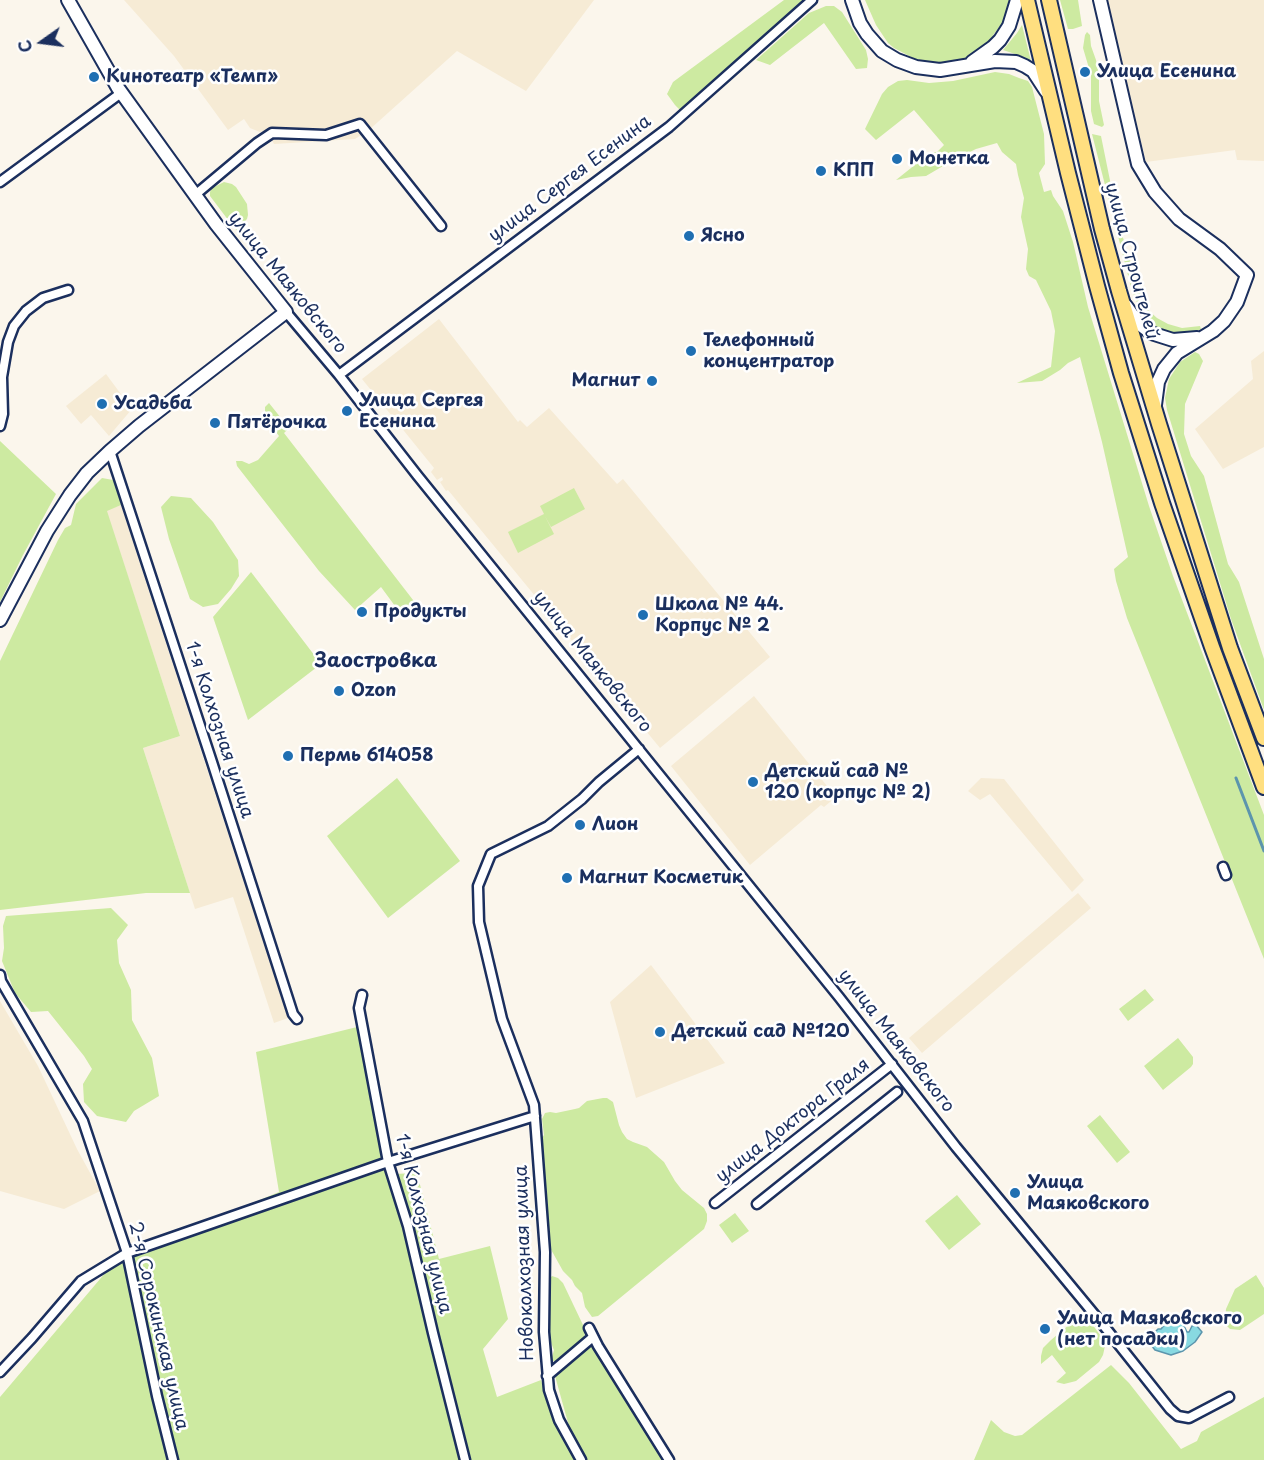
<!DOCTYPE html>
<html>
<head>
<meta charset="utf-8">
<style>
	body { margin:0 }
	#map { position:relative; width:1264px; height:1460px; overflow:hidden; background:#fbf6ec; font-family:"Playpen Sans",sans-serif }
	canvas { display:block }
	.north { position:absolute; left:12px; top:12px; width:60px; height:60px; -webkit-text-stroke:4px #fff; paint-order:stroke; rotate:256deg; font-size:16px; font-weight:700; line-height:24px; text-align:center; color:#1b2f5e }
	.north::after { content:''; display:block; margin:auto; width:21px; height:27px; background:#1b2f5e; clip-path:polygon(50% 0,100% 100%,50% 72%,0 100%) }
</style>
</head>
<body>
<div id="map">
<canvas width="1264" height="1460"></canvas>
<div class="north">С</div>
</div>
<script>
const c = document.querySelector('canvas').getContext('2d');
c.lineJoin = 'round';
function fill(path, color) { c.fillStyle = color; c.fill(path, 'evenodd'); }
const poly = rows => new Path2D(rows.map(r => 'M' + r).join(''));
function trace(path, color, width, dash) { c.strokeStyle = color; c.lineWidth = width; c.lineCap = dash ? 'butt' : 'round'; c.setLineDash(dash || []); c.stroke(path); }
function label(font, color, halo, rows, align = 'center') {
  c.font = font + ' "Playpen Sans",sans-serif'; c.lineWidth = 5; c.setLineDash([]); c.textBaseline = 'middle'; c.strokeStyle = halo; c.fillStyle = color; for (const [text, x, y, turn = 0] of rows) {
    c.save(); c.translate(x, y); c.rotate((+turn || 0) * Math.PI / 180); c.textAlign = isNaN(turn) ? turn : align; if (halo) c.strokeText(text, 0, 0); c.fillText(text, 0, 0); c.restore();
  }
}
fill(poly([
	[124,0,594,0,526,91,457,51,369,130,355,139,274,144,267,131,260,132,250,128,244,119,228,130,174,56],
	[1108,0,1264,0,1264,161,1237,160,1235,150,1146,162,1137,125,1131,117],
	[439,319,518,422,520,420,527,427,549,408,617,484,623,479,770,657,660,748,448,490,446,491,440,482,443,480,442,477,437,480,431,472,434,468,362,379],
	[1264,351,1264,447,1223,469,1195,429,1253,379,1251,361],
	[106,374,132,409,109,436,91,415,81,424,66,406],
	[121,505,288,1018,274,1023,233,897,195,909,143,748,180,736,106,510],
	[754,696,836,797,824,807,821,805,750,865,671,766],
	[981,778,1004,779,1084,880,1072,892,990,794,980,800,968,791],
	[1078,893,1091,908,922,1053,909,1038],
	[651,965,725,1063,636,1098,610,1002],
	[0,1001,38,1066,77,1149,100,1191,64,1209,0,1191]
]), '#f6ebd5');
fill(poly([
	[784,0,805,0,680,110,675,105,667,94,673,82],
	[865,0,1010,0,1008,11,1002,23,986,45,972,55,963,59,952,62,938,63,915,59,894,48,888,43,876,25],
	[1060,0,1078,0,1082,26,1073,29,1068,29],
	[826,6,834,6,842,12,866,50,868,59,867,68,856,69,824,23,770,65,756,60,809,13],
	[1022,25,1031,61,1024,57,1003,50,1017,33],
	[1087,32,1090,35,1091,46,1096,60,1099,75,1099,101,1104,125,1102,127,1094,124,1091,111,1091,75,1083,48,1085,35],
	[995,72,1009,74,1019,78,1028,81,1032,87,1044,134,1045,164,1039,173,1044,192,1051,190,1053,196,1063,211,1073,242,1088,307,1149,506,1173,576,1264,815,1264,959,1127,618,1116,581,1114,569,1128,557,1102,442,1080,357,1068,363,1060,370,1042,381,1017,383,1051,367,1055,331,1051,311,1036,280,1029,276,1026,269,1028,249,1021,217,1024,198,1018,175,1016,164,1002,152,997,143,976,149,955,159,926,176,911,177,896,180,931,152,937,152,944,145,914,110,876,140,865,129,882,94,888,87,898,81,907,80,929,83,953,81],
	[1092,134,1101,136,1119,225,1140,292,1148,310,1157,318,1168,324,1182,328,1200,326,1201,329,1193,333,1184,336,1164,334,1153,325,1139,307,1132,291],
	[224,182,232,184,236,187,247,204,248,215,247,219,243,223,240,232,235,229,210,196,210,192,212,188],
	[1195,352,1199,354,1203,361,1185,404,1184,434,1191,456,1204,476,1228,564,1239,582,1264,659,1264,710,1231,619,1167,410,1165,398,1169,379,1180,362],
	[269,403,289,428,284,433,420,609,413,611,400,610,395,606,381,587,355,610,319,571,237,466,236,461,242,461,249,464,258,460,279,436,265,417,265,407],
	[0,441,56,494,23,555,0,602],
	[102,478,113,480,117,486,121,505,107,511,180,736,143,748,190,893,146,893,0,910,0,661,58,540,65,528,71,525,76,504],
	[574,488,585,509,551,527,545,516,554,534,518,553,508,532,544,514,540,506],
	[171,496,191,498,213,522,238,560,239,576,231,589,218,604,203,607,190,599,169,539,161,507],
	[251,572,321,664,248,720,213,617],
	[397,778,460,861,388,918,327,836],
	[111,908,128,925,117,940,119,963,131,990,132,1020,152,1058,159,1096,134,1111,126,1122,97,1116,84,1102,83,1084,92,1069,84,1056,48,1011,31,1012,15,993,2,961,4,948,3,926,6,916],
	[1145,989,1154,1000,1128,1021,1119,1009],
	[357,1027,394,1174,417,1173,439,1259,490,1246,508,1319,483,1349,497,1397,541,1380,555,1423,577,1460,0,1460,0,1397,117,1259,279,1192,256,1052],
	[1178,1038,1193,1057,1193,1064,1191,1067,1163,1090,1144,1066],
	[603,1098,607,1098,613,1102,619,1125,622,1132,627,1139,633,1142,647,1147,664,1162,675,1181,682,1190,704,1208,707,1214,707,1221,704,1229,698,1234,598,1316,592,1317,585,1307,582,1293,575,1286,572,1280,563,1271,549,1246,546,1235,537,1146,544,1135,542,1119,545,1113,550,1112,556,1113,575,1109,579,1108,587,1101],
	[1100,1115,1130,1152,1117,1163,1087,1126],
	[957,1195,981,1224,949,1250,925,1221],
	[735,1213,749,1231,732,1243,719,1225],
	[1256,1275,1264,1288,1264,1314,1240,1330,1230,1329,1226,1325,1225,1320,1226,1309,1235,1289],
	[552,1276,558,1278,563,1283,583,1325,585,1333,584,1337,580,1343,558,1361,555,1362,552,1360,552,1357,554,1350,550,1340,548,1296,549,1279],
	[1083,1319,1092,1324,1103,1339,1105,1346,1103,1355,1099,1362,1076,1381,1064,1384,1056,1382,1066,1373,1052,1355,1041,1364,1041,1356,1043,1348,1051,1340,1070,1324,1076,1320],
	[591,1344,664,1460,587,1460,572,1437,555,1376],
	[1111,1365,1129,1383,1181,1449,1197,1441,1201,1432,1264,1397,1264,1460,974,1460,991,1420,1004,1432,1015,1436,1022,1435]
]), '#cdeaa1');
const water = poly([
	[1173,1315,1176,1318,1179,1316,1184,1320,1184,1326,1187,1332,1189,1332,1192,1326,1196,1325,1202,1332,1195,1342,1183,1351,1171,1355,1155,1350,1151,1345,1150,1341,1153,1334,1158,1329,1161,1329,1173,1315]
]);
fill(water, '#88d9e1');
trace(water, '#5c95ad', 1.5);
trace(poly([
	[1236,778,1264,851]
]), '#5c95ad', 3);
const street = poly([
	[0,182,121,93],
	[195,195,257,143,272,133,326,135,360,124,441,226],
	[286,312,339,375,417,475,839,997,956,1147,1108,1331,1170,1409,1178,1416,1189,1418,1229,1397],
	[339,375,669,127,812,0],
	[0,426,3,414,2,377,8,342,14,326,26,311,43,298,68,290],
	[110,451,212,762,293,1014,297,1019],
	[1223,867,1226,875],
	[0,975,1,981,83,1121,127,1253,157,1396,173,1460],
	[362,995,359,1008,388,1162,408,1226,433,1333,465,1460],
	[715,1203,892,1064],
	[757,1204,897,1092],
	[589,1328,598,1346,669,1460],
	[0,1372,32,1338,81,1281,127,1253,388,1162,535,1116],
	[547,1376,593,1337],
	[581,1460,559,1420,549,1390,544,1332,545,1252,534,1105,502,1019,479,922,478,886,491,854,548,826,582,799,599,782,639,749]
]);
const secondary = poly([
	[852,0,860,23,867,34,882,51,897,60,916,67,940,70,995,61,1016,62,1025,66,1033,71,1046,91],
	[1100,0,1138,164,1155,192,1179,219,1220,249,1247,275,1237,302,1224,321,1213,331,1177,353,1164,369,1158,382,1155,405],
	[972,62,993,47,1000,40,1009,26,1017,0],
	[1126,306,1138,323,1151,333,1173,340,1197,338],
	[0,620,47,531,70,495,87,473,110,451,139,426,286,312,216,224,118,88,68,0]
]);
const primary = poly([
	[1027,0,1068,173,1097,286,1121,373,1162,503,1212,647,1264,787],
	[1049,0,1102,229,1119,291,1159,424,1230,648,1264,738]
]);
trace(street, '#1b2f5e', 13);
trace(secondary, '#1b2f5e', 16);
trace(primary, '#1b2f5e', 18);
trace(street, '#fff', 8);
trace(secondary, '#fff', 12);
trace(primary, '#ffdf80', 14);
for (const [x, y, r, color] of [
	[1085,72,6,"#1f6fb2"],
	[94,77,6,"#1f6fb2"],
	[897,159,6,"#1f6fb2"],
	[821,171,6,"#1f6fb2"],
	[689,236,6,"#1f6fb2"],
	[691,351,6,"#1f6fb2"],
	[652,381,6,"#1f6fb2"],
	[102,404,6,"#1f6fb2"],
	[347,411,6,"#1f6fb2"],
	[215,423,6,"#1f6fb2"],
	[362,612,6,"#1f6fb2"],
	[643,615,6,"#1f6fb2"],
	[339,691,6,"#1f6fb2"],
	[288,756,6,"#1f6fb2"],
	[753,782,6,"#1f6fb2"],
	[580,825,6,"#1f6fb2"],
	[567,878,6,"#1f6fb2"],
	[660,1032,6,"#1f6fb2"],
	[1015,1193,6,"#1f6fb2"],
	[1045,1329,6,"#1f6fb2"]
]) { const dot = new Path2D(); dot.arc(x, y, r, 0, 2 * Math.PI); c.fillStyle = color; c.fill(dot); trace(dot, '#fff', 2); }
label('bold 18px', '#1b2f5e', '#fff', [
	["Улица Есенина",1097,72],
	["Кинотеатр «Темп»",106,77],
	["Монетка",909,159],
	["КПП",833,171],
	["Ясно",701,236],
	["Телефонный",703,341],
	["концентратор",703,362],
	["Магнит",640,381,"right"],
	["Улица Сергея",359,401],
	["Есенина",359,422],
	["Усадьба",114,404],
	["Пятёрочка",227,423],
	["Школа № 44.",655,605],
	["Корпус № 2",655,626],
	["Продукты",374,612],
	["Ozon",351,691],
	["Пермь 614058",300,756],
	["Детский сад №",765,772],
	["120 (корпус № 2)",765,793],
	["Лион",592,825],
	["Магнит Косметик",579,878],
	["Детский сад №120",672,1032],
	["Улица",1027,1183],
	["Маяковского",1027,1204],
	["Улица Маяковского",1057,1319],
	["(нет посадки)",1057,1340]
], 'left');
label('18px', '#1b2f5e', '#fff', [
	["улица Сергея Есенина",570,179,-37],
	["улица Строителей",1131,261,75],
	["улица Маяковского",287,283,51],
	["улица Маяковского",592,662,51],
	["1-я Колхозная улица",219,730,72],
	["улица Маяковского",896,1041,52],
	["улица Доктора Граля",793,1121,-38],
	["1-я Колхозная улица",423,1224,76],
	["Новоколхозная улица",525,1263,-92],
	["2-я Сорокинская улица",158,1326,77]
]);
label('bold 20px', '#1b2f5e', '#fff', [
	["Заостровка",376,661]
]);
</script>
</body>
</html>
